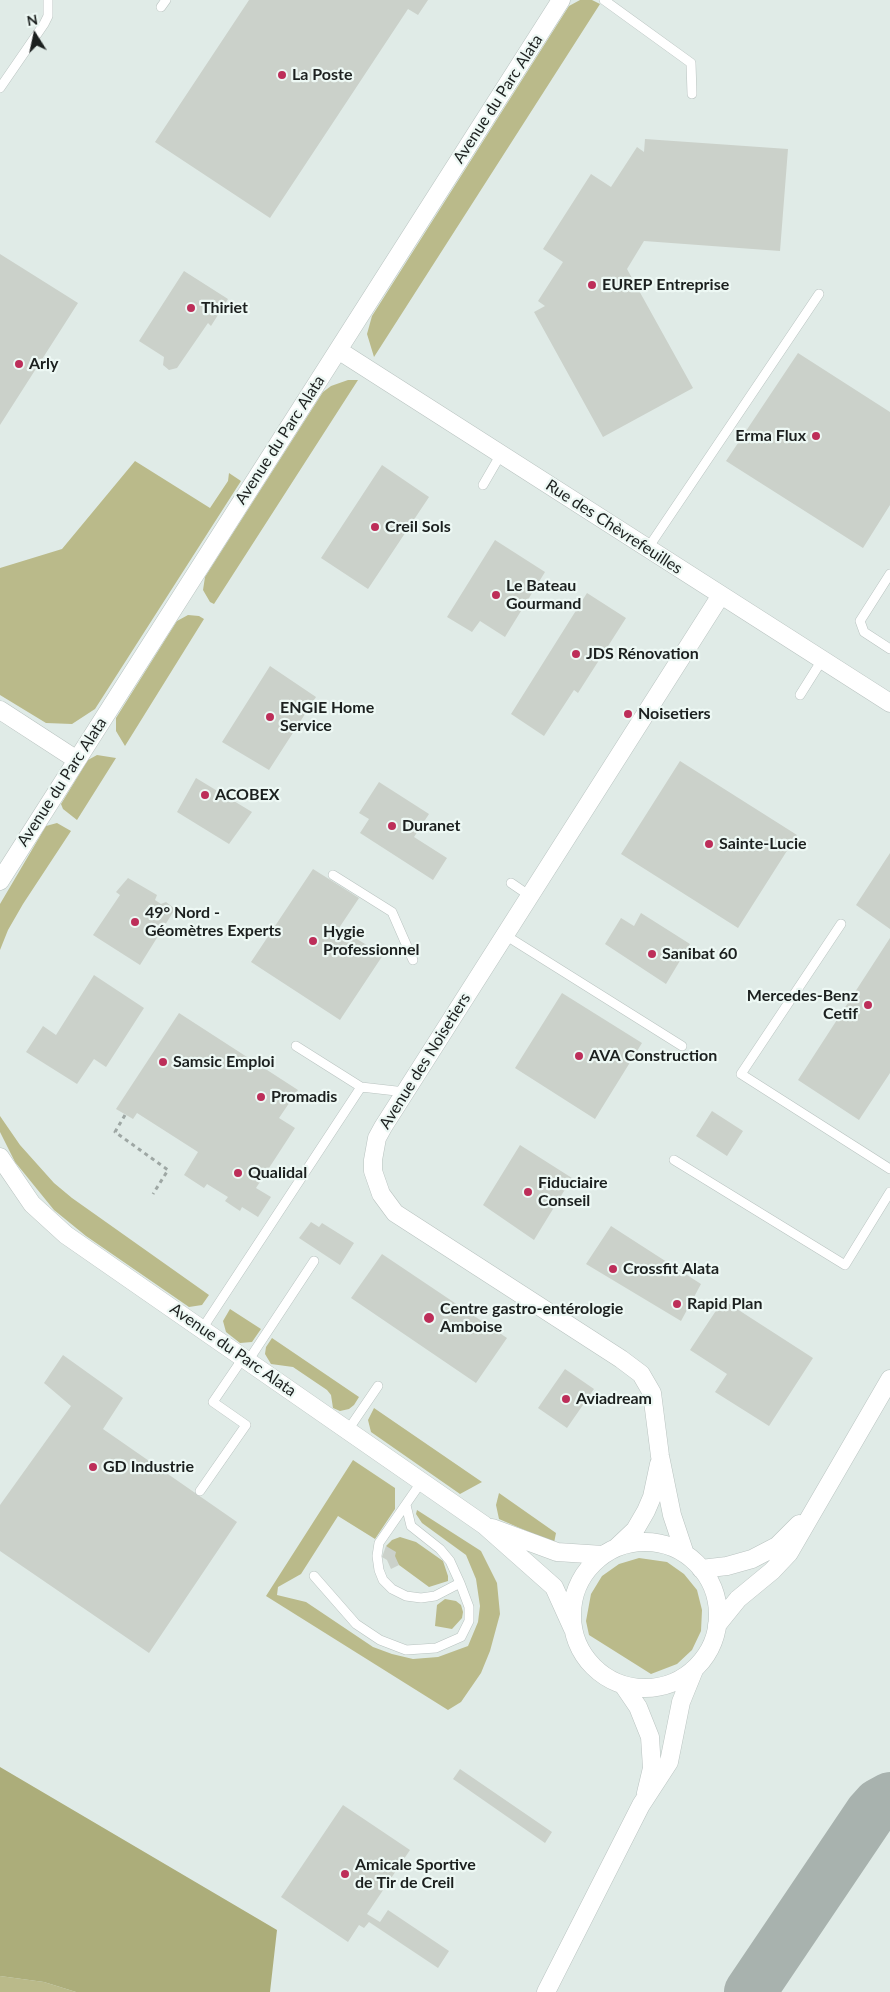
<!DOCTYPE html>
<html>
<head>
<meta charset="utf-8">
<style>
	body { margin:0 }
	#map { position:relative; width:890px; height:1992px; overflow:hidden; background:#e0ebe7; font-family:Lato,sans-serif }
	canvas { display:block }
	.north { position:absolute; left:10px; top:10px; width:50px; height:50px; -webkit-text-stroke:4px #edf8f4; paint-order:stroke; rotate:350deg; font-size:14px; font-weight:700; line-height:20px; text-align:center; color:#1c201f }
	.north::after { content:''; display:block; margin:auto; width:18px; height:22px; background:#1c201f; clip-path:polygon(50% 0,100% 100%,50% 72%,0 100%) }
</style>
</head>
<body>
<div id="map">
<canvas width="890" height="1992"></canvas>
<div class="north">N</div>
</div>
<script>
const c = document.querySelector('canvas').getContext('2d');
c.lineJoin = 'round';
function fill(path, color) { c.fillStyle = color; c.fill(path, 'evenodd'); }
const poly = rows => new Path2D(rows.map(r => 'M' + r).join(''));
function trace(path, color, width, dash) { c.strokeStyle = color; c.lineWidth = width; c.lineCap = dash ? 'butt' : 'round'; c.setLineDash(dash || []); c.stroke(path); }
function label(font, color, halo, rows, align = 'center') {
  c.font = font + ' Lato,sans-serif'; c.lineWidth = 4.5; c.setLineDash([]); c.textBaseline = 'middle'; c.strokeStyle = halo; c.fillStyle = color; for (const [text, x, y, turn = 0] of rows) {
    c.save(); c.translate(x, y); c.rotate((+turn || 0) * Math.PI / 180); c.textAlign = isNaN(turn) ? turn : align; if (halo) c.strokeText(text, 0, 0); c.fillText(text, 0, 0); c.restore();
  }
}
fill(poly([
	[580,0,592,0,600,4,374,357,367,334,372,316,569,6],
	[348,380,358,380,214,604,210,602,203,590,205,577,323,392,331,386],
	[135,461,210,508,228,481,229,473,241,481,95,709,72,724,46,723,0,695,0,568,62,549],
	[188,615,199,616,204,619,125,746,116,731,116,718,177,621],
	[97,755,116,758,77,820,63,809,61,804,88,760],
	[57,823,71,831,23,904,8,930,0,950,0,904,46,826],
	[0,1116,20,1145,54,1183,72,1198,209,1295,202,1305,189,1307,86,1236,54,1210,15,1162,0,1132],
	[230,1309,261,1329,252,1342,240,1343,226,1332,223,1321],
	[272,1338,359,1397,354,1405,349,1409,340,1411,333,1408,331,1395,327,1390,293,1367,271,1364,265,1354,266,1347],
	[374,1408,482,1482,460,1494,371,1432,368,1420],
	[353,1460,395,1488,395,1509,375,1539,338,1516,301,1574,278,1587,277,1595,306,1602,373,1647,392,1654,413,1659,438,1657,468,1646,478,1622,480,1606,476,1579,466,1555,422,1523,416,1514,417,1510,481,1551,497,1583,500,1614,490,1651,481,1673,461,1702,448,1710,266,1596],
	[499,1493,556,1533,554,1543,499,1519,496,1505],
	[400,1537,416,1542,443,1561,448,1576,448,1581,429,1587,399,1565,386,1546,392,1540],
	[639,1558,667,1562,684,1574,697,1590,702,1610,701,1631,692,1650,677,1664,651,1674,589,1635,586,1621,591,1594,602,1576,619,1564],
	[445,1599,456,1601,461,1605,463,1612,462,1618,452,1629,435,1626,437,1605],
	[0,1976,44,1982,76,1992,0,1992]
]), '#baba8a');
fill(poly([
	[0,1767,277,1930,270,1992,76,1992,44,1982,0,1976]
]), '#acad7a');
trace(poly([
	[750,1992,870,1814,879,1804,890,1798]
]), '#a8b2ae', 52);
fill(poly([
	[249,0,428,0,418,15,408,9,270,218,155,142],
	[645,139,788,149,780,251,644,241,627,269,693,388,603,437,534,312,545,306,538,301,563,262,543,249,591,174,611,187,637,147,644,152],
	[0,254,78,303,0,425],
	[184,271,228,299,211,326,208,323,177,368,169,370,163,365,164,357,139,341],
	[798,353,890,412,890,505,863,548,726,461],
	[382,465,429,497,368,589,321,558],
	[495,540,545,572,505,637,480,621,472,632,447,617],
	[587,593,626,618,578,693,574,690,544,736,511,714],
	[270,666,316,697,269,770,222,742],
	[680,761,797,835,738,928,621,854],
	[196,778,252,812,229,844,177,812],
	[379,782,429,814,414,837,447,858,433,880,360,833,369,819,359,813],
	[890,853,890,929,856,905],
	[313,869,359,898,339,928,383,955,340,1020,251,962],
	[128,878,157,895,155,900,161,904,166,902,175,909,140,965,93,935,120,895,116,892],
	[641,913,690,944,666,984,605,944,621,918,634,926],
	[890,938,890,1073,859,1120,798,1080],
	[94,975,144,1008,106,1067,94,1059,77,1084,26,1052,43,1026,56,1035],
	[562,993,642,1043,595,1119,515,1068],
	[179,1013,298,1090,279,1118,295,1128,256,1188,271,1197,258,1217,242,1207,240,1211,225,1201,228,1197,207,1184,204,1188,184,1175,198,1152,137,1113,133,1119,116,1109],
	[712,1111,743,1131,727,1156,696,1136],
	[520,1145,572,1178,534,1240,483,1205],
	[311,1222,319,1227,322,1223,354,1243,340,1265,299,1238],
	[611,1226,701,1284,681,1321,586,1264],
	[382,1254,507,1338,476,1383,351,1298],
	[723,1300,813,1358,769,1426,715,1392,727,1374,690,1350],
	[63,1355,123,1398,103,1429,237,1522,149,1653,0,1551,0,1505,71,1406,44,1383],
	[565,1369,594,1389,567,1428,538,1408],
	[386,1546,396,1552,395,1556,399,1565,391,1569,387,1560,382,1557],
	[460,1769,552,1832,545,1843,453,1779],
	[343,1805,410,1850,367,1914,380,1922,388,1910,449,1951,438,1968,369,1922,364,1928,359,1925,348,1942,281,1897]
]), '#cbd1ca');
const service = poly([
	[604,0,691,63,692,94],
	[161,7,166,0],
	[0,88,44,24,48,16,48,0],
	[483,485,501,454],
	[648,548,819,294],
	[890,574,860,621,864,632,890,649],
	[800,695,822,660],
	[333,875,392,912,413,960],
	[511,883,530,896],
	[841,924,741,1074,890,1169],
	[505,935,682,1046],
	[296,1046,361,1087],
	[674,1160,845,1265,890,1192],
	[202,1329,361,1087,405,1092],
	[248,1361,314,1261],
	[348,1430,378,1386],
	[422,1481,379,1543,377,1556,379,1570,383,1580,392,1589,406,1596,421,1598,435,1596,460,1583],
	[200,1491,246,1425,213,1402,243,1358],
	[314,1576,356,1624,380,1640,406,1650,436,1648,461,1637,469,1621,469,1607,460,1583,450,1561,440,1549,411,1526,406,1505]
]);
const minor = poly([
	[338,350,890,703],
	[0,710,77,760],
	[0,881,561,0],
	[0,1157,32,1204,66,1235,484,1525,554,1587,573,1629],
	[492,1528,557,1552,603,1555],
	'572 1615a73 73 0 1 1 146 0a73 73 0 1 1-146 0Z',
	[617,1547,635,1530,646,1511,652,1497,659,1464],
	[685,1554,672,1515,660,1456,652,1393,641,1374,621,1359,395,1213,381,1194,373,1171,373,1160,377,1138,383,1127,721,595],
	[701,1569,727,1566,752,1559,777,1546,799,1524],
	[717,1625,738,1599,772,1571,789,1553,890,1379],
	[623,1685,638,1707,650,1737,652,1768,646,1793],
	[546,1992,641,1805,669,1762,681,1702,694,1670]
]);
trace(service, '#b9c3c0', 10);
trace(minor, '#b9c3c0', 19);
trace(poly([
	[125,1115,115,1132,168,1170,153,1194]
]), '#9ea7a4', 3, [4, 4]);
trace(service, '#fff', 9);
trace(minor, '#fff', 18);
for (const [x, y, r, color] of [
	[282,75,5,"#bd2e59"],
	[592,285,5,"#bd2e59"],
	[191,308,5,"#bd2e59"],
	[19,364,5,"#bd2e59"],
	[816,436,5,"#bd2e59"],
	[375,527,5,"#bd2e59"],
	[496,595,5,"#bd2e59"],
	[576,654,5,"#bd2e59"],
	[628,714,5,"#bd2e59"],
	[270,717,5,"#bd2e59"],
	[205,795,5,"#bd2e59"],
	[392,826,5,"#bd2e59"],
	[709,844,5,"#bd2e59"],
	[135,922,5,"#bd2e59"],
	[313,941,5,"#bd2e59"],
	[652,954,5,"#bd2e59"],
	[868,1005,5,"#bd2e59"],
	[579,1056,5,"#bd2e59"],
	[163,1062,5,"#bd2e59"],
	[261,1097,5,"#bd2e59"],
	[238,1173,5,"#bd2e59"],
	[528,1192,5,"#bd2e59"],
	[613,1269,5,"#bd2e59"],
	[677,1304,5,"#bd2e59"],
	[429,1318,6,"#bd2e59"],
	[566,1399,5,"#bd2e59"],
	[93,1467,5,"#bd2e59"],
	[345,1874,5,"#bd2e59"]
]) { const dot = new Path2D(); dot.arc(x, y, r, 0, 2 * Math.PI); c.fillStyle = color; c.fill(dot); trace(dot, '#edf8f4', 2); }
label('bold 16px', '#1c201f', '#edf8f4', [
	["La Poste",292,75],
	["EUREP Entreprise",602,285],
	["Thiriet",201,308],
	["Arly",29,364],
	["Erma Flux",806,436,"right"],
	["Creil Sols",385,527],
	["Le Bateau",506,586],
	["Gourmand",506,604],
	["JDS Rénovation",586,654],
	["ENGIE Home",280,708],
	["Service",280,726],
	["Noisetiers",638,714],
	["ACOBEX",215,795],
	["Duranet",402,826],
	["Sainte-Lucie",719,844],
	["49° Nord -",145,913],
	["Géomètres Experts",145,931],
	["Hygie",323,932],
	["Professionnel",323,950],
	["Sanibat 60",662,954],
	["Mercedes-Benz",858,996,"right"],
	["Cetif",858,1014,"right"],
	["AVA Construction",589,1056],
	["Samsic Emploi",173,1062],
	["Promadis",271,1097],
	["Qualidal",248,1173],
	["Fiduciaire",538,1183],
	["Conseil",538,1201],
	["Crossfit Alata",623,1269],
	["Rapid Plan",687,1304],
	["Centre gastro-entérologie",440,1309],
	["Amboise",440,1327],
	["Aviadream",576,1399],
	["GD Industrie",103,1467],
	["Amicale Sportive",355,1865],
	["de Tir de Creil",355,1883]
], 'left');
label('16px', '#1c201f', '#edf8f4', [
	["Avenue du Parc Alata",498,99,-57],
	["Avenue du Parc Alata",280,440,-57],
	["Rue des Chèvrefeuilles",614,527,33],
	["Avenue du Parc Alata",62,782,-57],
	["Avenue des Noisetiers",425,1061,-58],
	["Avenue du Parc Alata",233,1350,35]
]);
</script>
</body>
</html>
